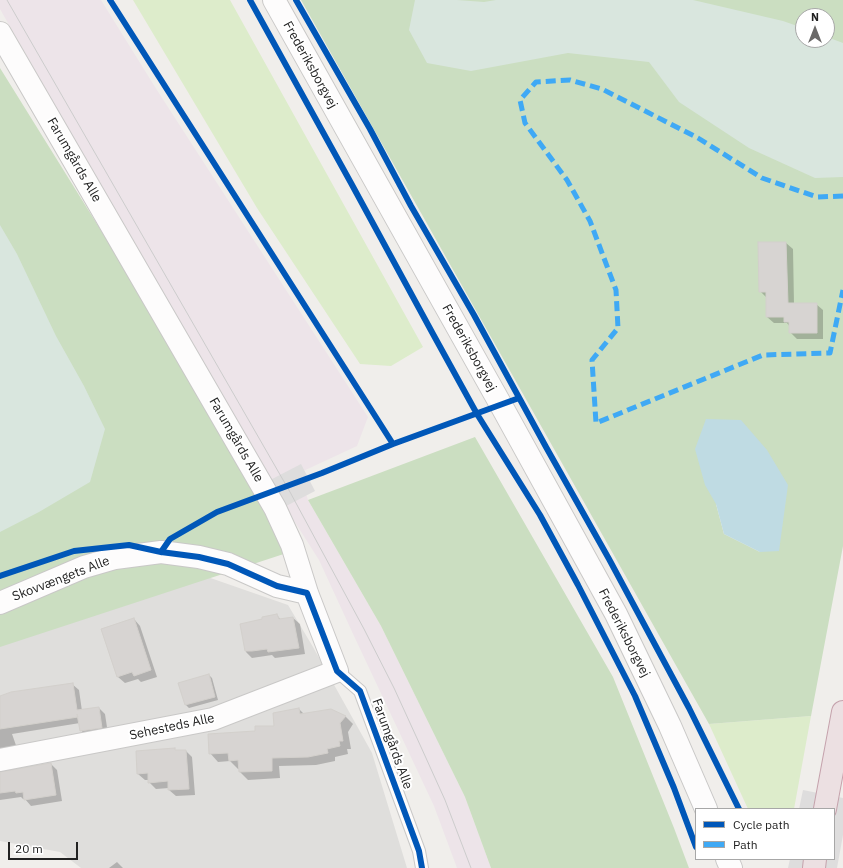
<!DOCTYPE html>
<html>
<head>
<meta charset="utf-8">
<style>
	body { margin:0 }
	#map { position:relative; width:843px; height:868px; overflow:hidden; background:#f0eeeb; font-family:"IBM Plex Sans",sans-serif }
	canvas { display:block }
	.legend { position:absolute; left:695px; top:808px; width:140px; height:52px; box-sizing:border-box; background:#fff; border:1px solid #a7a7a7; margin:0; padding:5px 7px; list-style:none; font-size:12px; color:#222 }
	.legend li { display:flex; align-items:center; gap:8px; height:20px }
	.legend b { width:20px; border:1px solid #a7a7a7 }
	.north { position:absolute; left:795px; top:8px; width:40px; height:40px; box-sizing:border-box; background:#fff; border:1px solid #a7a7a7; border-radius:50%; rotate:0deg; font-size:11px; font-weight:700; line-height:16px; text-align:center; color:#222 }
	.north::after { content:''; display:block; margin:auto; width:14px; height:18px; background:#6a6968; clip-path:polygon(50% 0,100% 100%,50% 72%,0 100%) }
	.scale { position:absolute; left:8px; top:842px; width:70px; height:18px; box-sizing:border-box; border:2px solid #222; border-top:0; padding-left:5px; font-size:12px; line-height:14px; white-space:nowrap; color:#222; -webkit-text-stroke:3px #fff; paint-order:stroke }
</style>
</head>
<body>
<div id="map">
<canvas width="843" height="868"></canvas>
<ul class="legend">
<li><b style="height:5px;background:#0057b8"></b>Cycle path</li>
<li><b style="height:5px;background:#3fa9f5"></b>Path</li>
</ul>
<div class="north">N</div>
<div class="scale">20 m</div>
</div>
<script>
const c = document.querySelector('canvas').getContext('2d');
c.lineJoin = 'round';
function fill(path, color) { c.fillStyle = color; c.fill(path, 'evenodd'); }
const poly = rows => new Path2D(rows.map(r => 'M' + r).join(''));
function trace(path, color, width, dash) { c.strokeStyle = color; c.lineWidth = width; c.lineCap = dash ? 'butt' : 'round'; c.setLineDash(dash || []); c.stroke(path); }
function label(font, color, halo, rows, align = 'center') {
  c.font = font + ' "IBM Plex Sans",sans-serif'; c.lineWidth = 4; c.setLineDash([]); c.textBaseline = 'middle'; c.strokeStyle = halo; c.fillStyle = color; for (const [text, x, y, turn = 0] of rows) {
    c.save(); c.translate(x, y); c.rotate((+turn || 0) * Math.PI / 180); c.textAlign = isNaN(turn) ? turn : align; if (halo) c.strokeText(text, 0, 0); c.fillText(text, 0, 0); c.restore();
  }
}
fill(poly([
	[176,566,288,605,313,647,372,753,407,868,81,868,60,852,0,841,0,620]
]), '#dfdedc');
fill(poly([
	[0,0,101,0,155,87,368,417,357,446,299,473,308,500,381,626,465,797,491,868,457,868,434,806,354,636,319,560,272,486,0,9]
]), '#ede4e9');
fill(poly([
	[133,0,230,0,423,347,391,366,360,364,257,208],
	[811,716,794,809,748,809,709,724]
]), '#ddeccb');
fill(poly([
	[301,0,843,0,843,546,811,716,709,724],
	[803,16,827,16,827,40,803,40],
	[716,504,760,552,724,534],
	[0,68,299,549,0,647],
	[475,437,613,677,674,828,689,868,491,868,465,797,381,626,308,500]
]), '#cbdec1');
fill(poly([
	[415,0,457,0,484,2,496,0,693,0,783,21,803,28,803,40,827,40,827,37,843,43,843,177,815,178,749,148,679,102,649,62,568,53,471,71,427,63,409,30],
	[0,225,17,254,56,336,84,386,105,429,90,482,39,512,0,532]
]), '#d9e6de');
fill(poly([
	[706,419,741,420,767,450,788,485,779,551,760,552,724,534,716,504,705,485,695,449]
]), '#bfdbe3');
fill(poly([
	[301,464,315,491,267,516,253,489],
	[803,790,843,798,843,835,837,868,788,868,790,859,834,859,834,809,799,809]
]), '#dedddd');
fill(poly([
	[759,243,786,243,793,249,794,304,816,304,823,310,823,339,797,339,790,332,790,327,787,323,774,323,767,317,767,298,760,291],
	[277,615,281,620,293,618,300,624,305,654,275,658,272,655,252,658,246,652,241,625],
	[134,619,140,626,157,677,141,682,138,679,125,683,118,677,103,629],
	[209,675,212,678,218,700,189,708,186,705,179,684],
	[72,684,79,690,82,711,99,708,105,714,108,734,87,737,81,730,80,723,12,734,18,751,0,756,0,697],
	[299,709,304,714,345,716,353,724,348,732,351,749,347,749,348,754,335,757,335,761,316,765,279,766,280,778,248,780,240,772,240,769,238,769,230,761,218,762,210,753,256,731,275,727],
	[186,751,192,757,195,795,176,796,169,790,169,788,156,789,149,782,149,780,145,780,138,774],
	[51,764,57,770,62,801,31,806,25,799,23,799,21,797,0,800,0,773],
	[117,862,123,868,109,868]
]), '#0003');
const building = poly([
	[758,242,786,242,788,303,817,303,817,333,789,333,789,322,784,322,784,317,766,317,766,292,759,292,758,242],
	[277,614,279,619,293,617,299,648,268,652,267,649,252,651,245,651,240,624,262,619,262,617,277,614],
	[134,618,151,670,134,676,132,672,117,677,101,629,134,618],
	[209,674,215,697,185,705,178,683,209,674],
	[73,683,77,710,99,707,102,728,80,731,77,714,78,717,0,729,0,696,11,692,73,683],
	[299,708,300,714,331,709,346,716,340,723,343,741,339,741,340,746,327,749,328,753,308,757,272,758,272,771,239,772,238,760,229,761,228,753,209,754,208,734,255,731,255,726,274,726,273,713,299,708],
	[175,748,175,750,186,750,189,789,168,790,168,781,148,783,148,773,137,774,136,751,175,748],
	[51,763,56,795,24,800,23,792,16,793,15,791,0,793,0,772,51,763]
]);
fill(building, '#d7d4d2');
trace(building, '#d3d0cc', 1);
const service = poly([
	[337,671,360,691,419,851,422,868]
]);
const minor = poly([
	[0,33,275,508,292,545,307,593,337,671,213,719,0,760],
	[0,603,84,567,115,558,161,552,199,557,228,564,277,586,307,593]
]);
const tertiary = poly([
	[274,0,501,405,616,614,670,726,706,809],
	[727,859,731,868]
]);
const motorway = poly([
	[825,809,843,712],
	[814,868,815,859]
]);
trace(service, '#c9c8c7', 14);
trace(minor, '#c9c8c7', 24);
trace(tertiary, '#c9c8c7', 24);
trace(motorway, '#c5a2ac', 24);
trace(service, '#fdfcfc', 12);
trace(minor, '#fdfcfc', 22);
trace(tertiary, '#fdfcfc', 22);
trace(motorway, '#ece0e2', 22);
trace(poly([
	[7,0,290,492,364,629,394,688,421,747,445,800,471,868]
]), '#ccc', 1);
trace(poly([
	[843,196,817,197,762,178,698,138,602,89,570,80,536,82,520,100,525,123,567,180,590,221,616,290,618,328,592,360,596,423,763,355,830,353,843,290]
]), '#3fa9f5', 5, [10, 5]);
trace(poly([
	[110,0,393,444],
	[250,0,351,183,433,334,477,414,540,515,578,585,635,696,674,788,696,847],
	[296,0,370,129,411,206,474,315,546,447,609,559,689,708,739,809],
	[161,552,170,539,217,512,322,473,393,444,519,398],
	[0,576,74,551,129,545,161,552,199,557,228,564,277,586,307,593,337,671,360,691,419,851,422,868]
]), '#0057b8', 6);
label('13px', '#222', '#fff', [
	["Frederiksborgvej",310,65,61],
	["Farumgårds Alle",74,160,60],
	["Frederiksborgvej",469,348,61],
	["Farumgårds Alle",236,440,60],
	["Skovvængets Alle",61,579,-21],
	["Frederiksborgvej",624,633,63],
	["Sehesteds Alle",172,727,-12],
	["Farumgårds Alle",392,744,70]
]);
</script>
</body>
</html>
